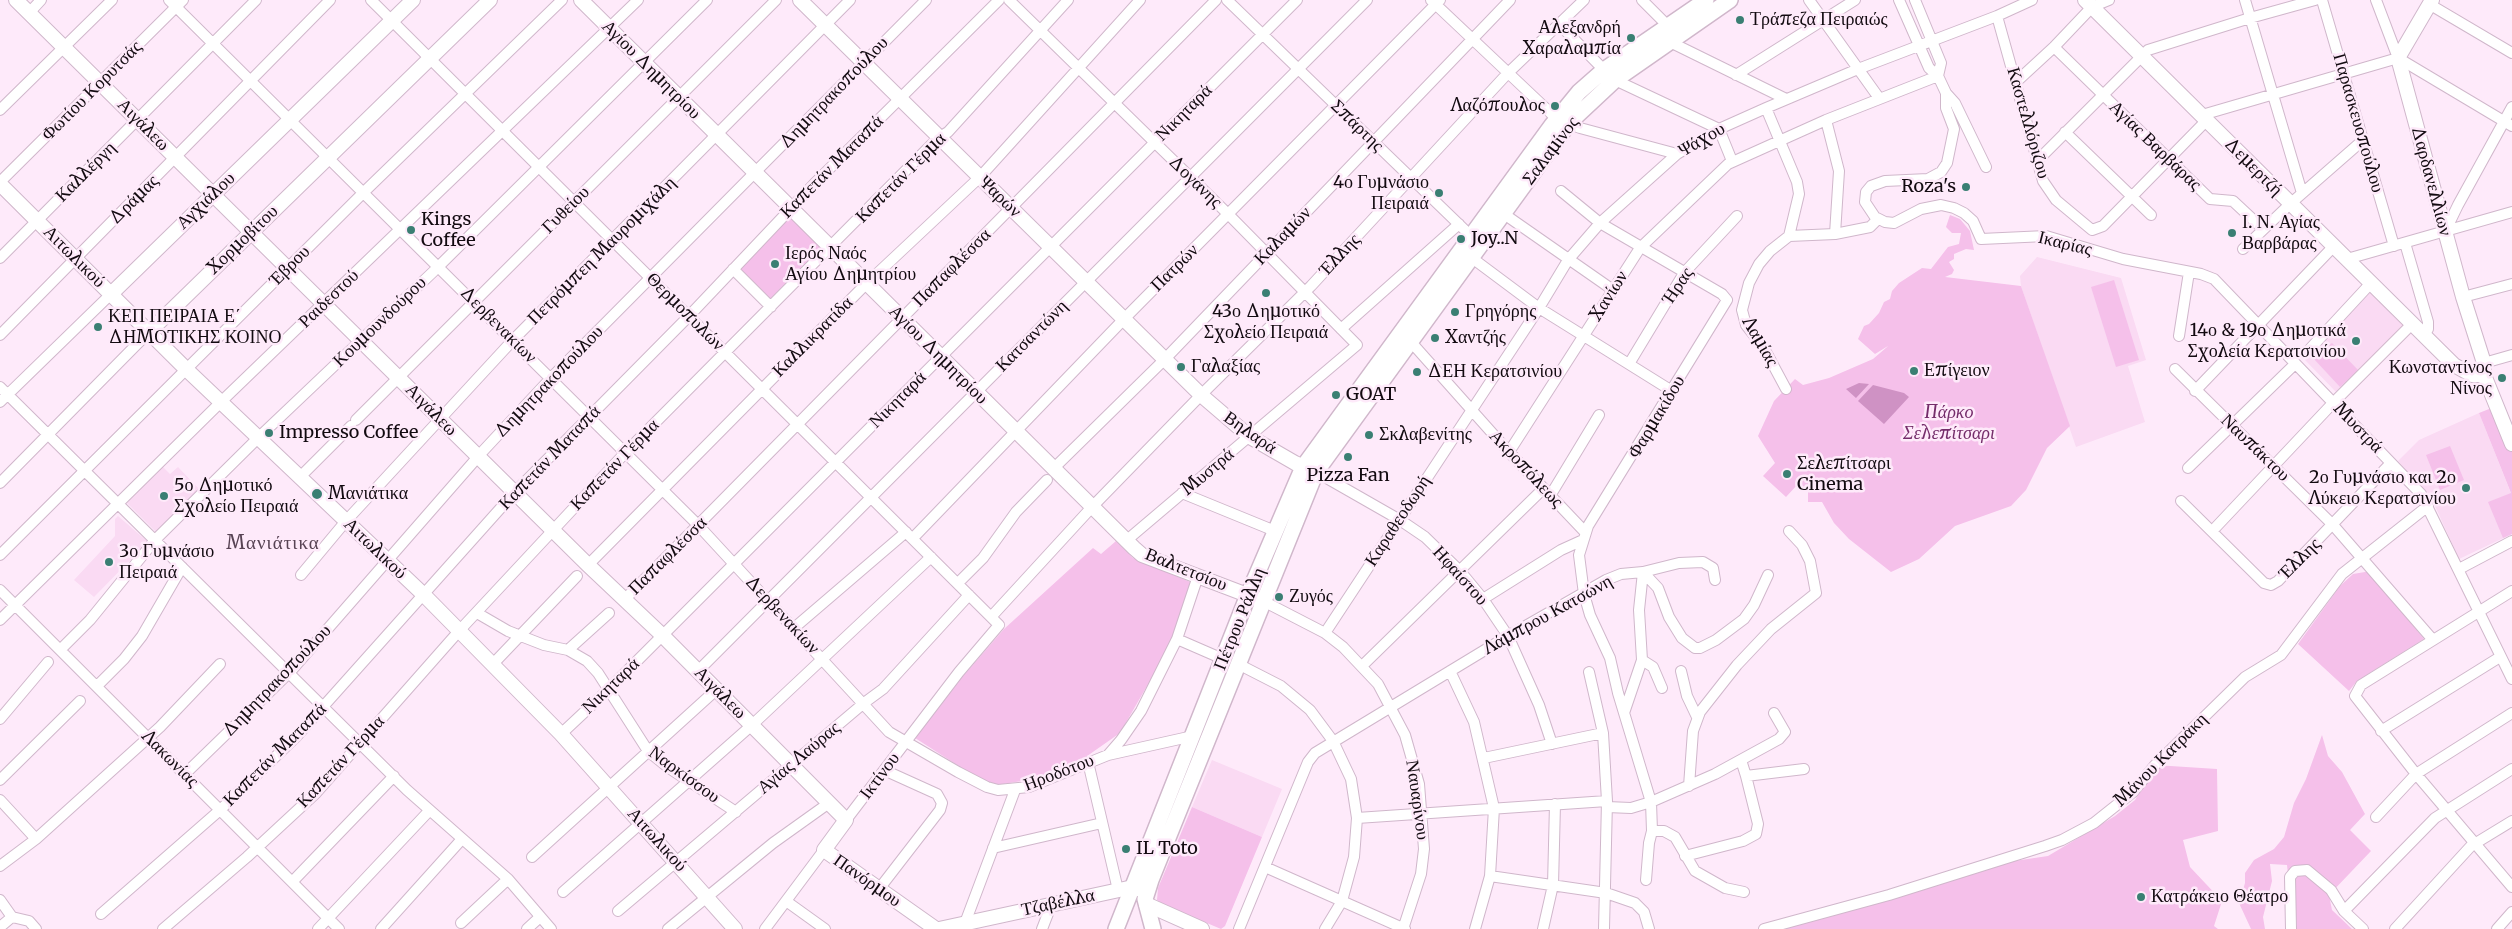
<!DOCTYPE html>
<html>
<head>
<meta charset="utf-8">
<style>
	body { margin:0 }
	canvas { display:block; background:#feeafa }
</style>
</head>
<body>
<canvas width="2512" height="929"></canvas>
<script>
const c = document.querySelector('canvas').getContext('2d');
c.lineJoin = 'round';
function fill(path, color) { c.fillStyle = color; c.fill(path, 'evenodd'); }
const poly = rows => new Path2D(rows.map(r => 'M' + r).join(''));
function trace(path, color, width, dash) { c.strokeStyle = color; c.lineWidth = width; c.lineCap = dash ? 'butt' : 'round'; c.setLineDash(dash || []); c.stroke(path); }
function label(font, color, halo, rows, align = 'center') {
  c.font = font + ' Merriweather,serif'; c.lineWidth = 5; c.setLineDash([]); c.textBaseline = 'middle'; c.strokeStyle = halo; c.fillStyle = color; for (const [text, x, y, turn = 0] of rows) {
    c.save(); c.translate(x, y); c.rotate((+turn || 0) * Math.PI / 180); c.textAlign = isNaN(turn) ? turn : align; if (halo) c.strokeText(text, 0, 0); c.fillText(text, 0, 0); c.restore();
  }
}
fill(poly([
	[2037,257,2121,278,2146,360,2128,366,2145,422,2076,447,2021,286,2020,276],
	[2369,290,2406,328,2337,393,2305,360],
	[2479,413,2512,496,2512,534,2459,559,2431,497,2398,461,2419,440],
	[163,467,170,474,178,467,200,490,157,533,127,503],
	[118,516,148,542,94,597,74,580,115,536,115,519],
	[1212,760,1282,789,1262,837,1192,807]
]), '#fadaf3');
fill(poly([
	[790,215,822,246,769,300,737,269],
	[1950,215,1960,219,1970,231,1974,250,1966,249,1954,254,1954,259,1949,262,1954,270,1952,274,1945,277,2021,286,2070,426,2047,448,2026,490,2011,506,1955,526,1919,559,1891,572,1849,539,1834,523,1822,502,1808,502,1808,488,1802,488,1798,484,1786,497,1763,476,1775,463,1758,436,1774,401,1795,379,1803,385,1829,378,1873,359,1887,347,1888,346,1875,354,1858,339,1864,326,1869,324,1879,313,1884,302,1890,299,1892,291,1899,283,1922,268,1931,269,1948,247,1959,244,1961,233,1952,233,1946,227],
	[2114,280,2139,360,2116,367,2091,287],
	[2332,343,2358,370,2340,387,2314,359],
	[2494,407,2512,452,2512,534,2503,538,2488,502,2511,493,2479,413],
	[2450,446,2464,480,2440,490,2426,455],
	[1116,541,1133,558,1190,582,1174,639,1120,733,1080,761,1040,778,997,785,979,779,915,738,964,675,1004,629,1093,548,1101,554],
	[2365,572,2369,572,2424,639,2357,681,2349,691,2298,644,2340,586,2353,574],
	[2322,735,2328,756,2342,772,2365,814,2350,830,2371,851,2329,895,2332,910,2352,929,2297,929,2294,885,2289,884,2287,865,2270,864,2272,881,2263,917,2265,929,2251,929,2239,903,2245,883,2245,873,2254,860,2274,849,2284,837,2294,803,2306,779],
	[2155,765,2217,769,2218,831,2183,840,2190,867,2222,901,2214,926,2218,929,1768,929,1980,866,2048,856,2115,816,2135,800],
	[1192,807,1262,837,1225,926,1221,929,1162,904,1157,900,1158,888]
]), '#f5c0ea');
fill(poly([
	[1859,383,1869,384,1856,398,1846,389],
	[1873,385,1904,393,1909,397,1884,424,1858,401]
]), '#cf92c4');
const street = poly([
	[169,0,698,525,889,732,958,772,987,787,998,790,1029,787,1108,755,1193,736],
	[371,0,999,625,959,672,846,820],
	[1009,0,1228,214,1357,345,1127,540],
	[1227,0,1471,236,1472,258,1539,308,1672,391],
	[1431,0,1557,119,1580,128,1677,154],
	[1642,0,1668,26],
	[1809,0,1879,98],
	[1899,0,1929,68,1938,76,1946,93,1955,103,1986,167],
	[1915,0,1941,63,1938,76],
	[2245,0,2302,193],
	[2322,0,2394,246],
	[2376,0,2398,58],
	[2429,4,2512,53],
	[29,13,41,0],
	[1997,16,2043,181,2056,200,2092,230,2103,226,2207,120],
	[1559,24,1604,70],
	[1670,42,1786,99],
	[2054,47,2210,199,2233,201,2263,229],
	[2398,58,2512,126],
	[1736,75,1855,0],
	[1615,80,1719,129,1732,161],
	[2016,82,2054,47,2092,7,2109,0],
	[1946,93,1946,108,1954,129,1947,163,1941,172,1928,179,1885,181,1871,186,1866,192,1865,202,1875,217,1885,222,1894,223,1921,209,1941,205,1954,208,1964,213,1973,221,1981,239,2046,236,2123,259,2201,274,2214,279,2421,494,2512,679],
	[1766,108,1797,182,1799,194,1789,236,1770,251,1759,264,1749,283,1742,310,1746,325,1764,348,1786,389],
	[0,110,112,0],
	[2202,115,2398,58],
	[1826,120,1839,171,1835,234],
	[2065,132,2151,215],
	[2038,160,2148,50,2250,18,2315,0],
	[0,182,183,0],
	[1561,191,1600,223,1722,294,1727,300,1588,526,1579,555,1584,594,1590,615,1610,658,1618,693,1651,802,1652,831],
	[1504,214,1613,290],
	[2445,232,2458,205,2512,107],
	[1789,236,1835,234,1870,227,1877,220],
	[2405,243,2428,322,2428,329,2423,336],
	[2243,249,2290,204,2362,141],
	[0,258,256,0],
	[2347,259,2512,212],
	[733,269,771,307],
	[2463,297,2512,284],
	[1341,329,1459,224],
	[0,335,330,0],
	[2179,336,2189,272],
	[1411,342,1509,452,1585,532],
	[2308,351,2371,283],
	[2484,363,2512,355],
	[1629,364,1684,273,1737,216],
	[2175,369,2333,525,2433,640],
	[0,387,407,790,508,879,551,929],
	[2195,391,2334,246],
	[0,402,111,294],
	[356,420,776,0],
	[1509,452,1640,248,1728,164,1826,120,1938,76],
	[2188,468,2295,364],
	[1053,469,1165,359,1510,0],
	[1316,472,1400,520,1425,537,1460,571,1483,599,1508,636,1539,705,1552,744],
	[299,478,351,426],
	[0,483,149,332],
	[1182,493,1275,531],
	[1550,496,1599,415],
	[2181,501,2264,583,2271,585,2278,581,2391,463],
	[2216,527,2333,403,2412,324],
	[913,538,1124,319,1440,0],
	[0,555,364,192,562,0],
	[588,565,866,284,980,177,1140,0],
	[2459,569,2512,541],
	[1643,572,1658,588,1669,617,1682,638,1695,648,1700,648,1716,640,1744,619,1754,605,1768,575],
	[301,575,346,521,513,340,850,0],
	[958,583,983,558,1016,512,1047,480],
	[0,590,339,929],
	[2512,591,2361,685,2355,696,2416,774,2512,887],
	[625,599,1216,0],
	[1483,599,1561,550,1583,540],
	[1263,601,1325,633,1343,647,1378,684,1405,735,1419,784,1424,849,1421,874,1403,929],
	[477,613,508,631,544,645,568,650,587,661,598,673,648,751,669,768,736,812],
	[991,617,1092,507,1201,395,1311,286,1507,74,1584,0],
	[0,620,226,397,638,0],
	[794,628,906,532],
	[1325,633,1539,308,1568,260,1600,223,1677,154,1719,129,1766,108,1858,69,1997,16,2032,0],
	[1177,639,1223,659],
	[60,650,90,620,155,540,258,438,434,271,707,0],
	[568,650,609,613],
	[1642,660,1653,667,1662,688],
	[1238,664,1281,686,1310,710,1333,741,1351,779,1357,818,1354,857,1342,901,1325,929],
	[492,665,577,576],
	[1362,666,1543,489],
	[698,671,1367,0],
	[1450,671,1474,722,1494,808,1490,876,1475,929],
	[1681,671,1687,696,1697,717],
	[1589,672,1603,733,1607,801,1604,929],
	[97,686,124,659,142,636,182,567],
	[1624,713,1642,660,1639,610,1643,572],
	[0,719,48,662],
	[2381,731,2500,657],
	[561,734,609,689,1297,0],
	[1108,755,1121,740,1141,711,1177,639,1198,576],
	[1484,758,1603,733],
	[1741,760,1746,776,1804,769],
	[1088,762,1118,890],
	[185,774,290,672,483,451,551,378,926,0],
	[0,780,80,701],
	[1689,786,1693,731,1700,712,1737,665,1771,629,1816,593,1810,561,1802,545,1789,531],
	[0,800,36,839],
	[1607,807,1631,808,1651,802,1715,774,1779,739,1785,732,1774,713],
	[2376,817,2416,774,2512,713],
	[1357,818,1607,801],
	[993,848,1102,823],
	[1685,856,1743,841,1756,834,1758,824,1746,776],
	[532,857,716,690],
	[0,866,36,839,160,727,220,664],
	[1265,867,1405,929],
	[1490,876,1606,893,1635,903,1644,912,1649,929],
	[1646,880,1649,843,1652,831,1664,831,1675,837,1695,871,1725,888,1744,892],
	[293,881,394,776],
	[879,889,940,810,942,803,937,794,884,770],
	[563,892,752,725,931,557],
	[0,900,12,917,29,921,36,929],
	[786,901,825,929],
	[618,911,864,703,883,689,969,595],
	[2344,911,2435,818,2512,769],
	[101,914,220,810,296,737,515,492,689,316,816,182,999,0],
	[461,923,508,879],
	[965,923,1015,790],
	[0,927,12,917],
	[163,929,247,857,316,793,459,631,626,452,938,138,948,132,1068,0],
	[318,929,429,811],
	[381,929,462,839],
	[527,929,540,917],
	[668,929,773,843,829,803],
	[765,929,824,850],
	[1042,929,1049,911,1048,905],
	[1239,929,1308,762,1315,753,1508,636,1606,580,1621,574,1643,572,1679,563,1703,562,1713,568,1715,580],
	[1543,929,1553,885,1555,804],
	[1764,929,1889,895,2045,846,2062,840,2094,823,2133,792,2155,765,2245,677,2281,655,2342,574,2428,506],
	[2291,929,2290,877,2295,871,2307,870,2331,890,2344,911,2363,929],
	[2395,929,2471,846,2512,821],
	[2497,929,2512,912]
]);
const secondary = poly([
	[16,0,588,565,662,635,846,820,824,850,936,929],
	[581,0,1134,548,1142,555,1263,601],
	[800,0,1201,395,1250,437,1295,463,1313,471],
	[2085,0,2454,365,2472,375,2484,375],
	[2432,0,2398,58,2463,297,2484,363,2484,375,2512,444],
	[0,184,186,369,424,595,561,734,735,929],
	[111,294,413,0],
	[149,332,490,0],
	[1146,904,1202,929],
	[939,929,1133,887,1141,890]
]);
const primary = poly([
	[1116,929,1248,595,1303,467,1552,125,1579,92,1604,70,1706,0],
	[1153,929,1145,899,1151,880,1316,472,1569,123,1615,80,1730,0]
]);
trace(street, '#d0b7cb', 12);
trace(secondary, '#d0b7cb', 16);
trace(primary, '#d0b7cb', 18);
trace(street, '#fff', 10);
trace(secondary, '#fff', 14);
trace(primary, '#fff', 15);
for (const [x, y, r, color] of [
	[1740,20,5,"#3a7f73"],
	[1631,38,5,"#3a7f73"],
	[1555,106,5,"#3a7f73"],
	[1966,187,5,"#3a7f73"],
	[1439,193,5,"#3a7f73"],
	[411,230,5,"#3a7f73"],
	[2232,233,5,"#3a7f73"],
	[1461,239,5,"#3a7f73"],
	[775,264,5,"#3a7f73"],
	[1266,293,5,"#3a7f73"],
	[1455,312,5,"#3a7f73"],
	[98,327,5,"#3a7f73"],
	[1435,338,5,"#3a7f73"],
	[2356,341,5,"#3a7f73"],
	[1181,367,5,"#3a7f73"],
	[1914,371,5,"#3a7f73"],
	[1417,372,5,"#3a7f73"],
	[2502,378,5,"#3a7f73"],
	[1336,395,5,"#3a7f73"],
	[269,433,5,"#3a7f73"],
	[1369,435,5,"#3a7f73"],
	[1348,457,5,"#3a7f73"],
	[1787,474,5,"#3a7f73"],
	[2466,488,5,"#3a7f73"],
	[317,494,6,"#3a7f73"],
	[164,496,5,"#3a7f73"],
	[109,562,5,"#3a7f73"],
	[1279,597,5,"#3a7f73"],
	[1126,849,5,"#3a7f73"],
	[2141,897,5,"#3a7f73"]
]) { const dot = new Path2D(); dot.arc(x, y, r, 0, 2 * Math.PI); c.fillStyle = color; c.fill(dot); trace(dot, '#feeafa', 2); }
label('18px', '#120a10', '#feeafa', [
	["Τράπεζα Πειραιώς",1750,20],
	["Αλεξανδρή",1621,28,"right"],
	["Χαραλαμπία",1621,49,"right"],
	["Λαζόπουλος",1545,106,"right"],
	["4ο Γυμνάσιο",1429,183,"right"],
	["Πειραιά",1429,204,"right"],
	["Roza's",1956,187,"right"],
	["Kings",421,220],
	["Coffee",421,241],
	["Ι. Ν. Αγίας",2242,223],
	["Βαρβάρας",2242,244],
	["Joy..N",1471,239],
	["Ιερός Ναός",785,254],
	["Αγίου Δημητρίου",785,275],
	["43ο Δημοτικό",1266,312,"center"],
	["Σχολείο Πειραιά",1266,333,"center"],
	["Γρηγόρης",1465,312],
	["ΚΕΠ ΠΕΙΡΑΙΑ Ε΄",108,317],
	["ΔΗΜΟΤΙΚΗΣ ΚΟΙΝΟ",108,338],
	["14ο & 19ο Δημοτικά",2346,331,"right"],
	["Σχολεία Κερατσινίου",2346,352,"right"],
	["Χαντζής",1445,338],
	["Γαλαξίας",1191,367],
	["Κωνσταντίνος",2492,368,"right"],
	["Νίνος",2492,389,"right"],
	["Επίγειον",1924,371],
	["ΔΕΗ Κερατσινίου",1427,372],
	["GOAT",1346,395],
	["Impresso Coffee",279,433],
	["Σκλαβενίτης",1379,435],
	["Σελεπίτσαρι",1797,464],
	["Cinema",1797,485],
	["Pizza Fan",1348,476,"center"],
	["2ο Γυμνάσιο και 2ο",2456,478,"right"],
	["Λύκειο Κερατσινίου",2456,499,"right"],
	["5ο Δημοτικό",174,486],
	["Σχολείο Πειραιά",174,507],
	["Μανιάτικα",328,494],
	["3ο Γυμνάσιο",119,552],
	["Πειραιά",119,573],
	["Ζυγός",1289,597],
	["IL Toto",1136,849],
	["Κατράκειο Θέατρο",2151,897]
], 'left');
label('18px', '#120a10', '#feeafa', [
	["Αγίου Δημητρίου",651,70,45],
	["Φωτίου Κορυτσάς",92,91,-45],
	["Δημητρακοπούλου",834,93,-46],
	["Νικηταρά",1184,113,-45],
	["Καστελλόριζου",2028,123,74],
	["Παρασκευοπούλου",2358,123,74],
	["Αιγάλεω",143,125,45],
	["Σπάρτης",1357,126,44],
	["Ψάχου",1702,140,-30],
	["Αγίας Βαρβάρας",2155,146,44],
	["Σαλαμίνος",1551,151,-53],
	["Καπετάν Ματαπά",832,167,-45],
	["Δεμερτζή",2253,167,45],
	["Καλλέργη",86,172,-45],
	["Καπετάν Γέρμα",901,178,-45],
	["Δαρδανελλίων",2431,181,75],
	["Δογάνης",1195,182,44],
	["Ψαρών",1000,197,44],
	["Δράμας",134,200,-45],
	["Αγχιάλου",206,201,-44],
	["Γυθείου",566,210,-45],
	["Καλαμών",1283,236,-46],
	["Χορμοβίτου",243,240,-44],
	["Ικαρίας",2065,244,14],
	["Πετρόμπεη Μαυρομιχάλη",602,251,-45],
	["Έλλης",1340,255,-47],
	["Αιτωλικού",74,257,45],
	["Έβρου",290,266,-45],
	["Παπαφλέσσα",952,268,-45],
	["Πατρών",1175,268,-45],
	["Ήρας",1678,286,-56],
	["Χανίων",1609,296,-58],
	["Ραιδεστού",329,299,-44],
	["Θερμοπυλών",685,312,45],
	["Κουμουνδούρου",380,322,-44],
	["Δερβενακίων",498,325,45],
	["Κατσαντώνη",1032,336,-45],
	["Καλλικρατίδα",813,337,-45],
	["Λαμίας",1760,342,60],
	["Αγίου Δημητρίου",938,355,45],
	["Δημητρακοπούλου",549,382,-46],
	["Νικηταρά",898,400,-45],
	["Αιγάλεω",431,410,45],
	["Φαρμακίδου",1657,417,-59],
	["Μυστρά",2358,428,46],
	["Βηλαρά",1250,433,35],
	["Ναυπάκτου",2255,448,44],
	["Καπετάν Ματαπά",550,458,-46],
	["Καπετάν Γέρμα",615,465,-46],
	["Ακροπόλεως",1526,469,47],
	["Μυστρά",1208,472,-40],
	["Καραθεοδωρή",1398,521,-57],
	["Αιτωλικού",375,549,44],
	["Παπαφλέσσα",668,556,-45],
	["Έλλης",2300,559,-45],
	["Βαλτετσίου",1186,570,22],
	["Ηφαίστου",1460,576,48],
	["Δερβενακίων",782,615,47],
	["Λάμπρου Κατσώνη",1548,615,-29],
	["Πέτρου Ράλλη",1240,619,-68],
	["Δημητρακοπούλου",277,681,-46],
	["Νικηταρά",611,686,-44],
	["Αιγάλεω",720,693,45],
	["Καπετάν Ματαπά",275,755,-45],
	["Αγίας Λαύρας",799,758,-40],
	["Λακωνίας",170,759,45],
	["Μάνου Κατράκη",2161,760,-45],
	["Καπετάν Γέρμα",341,762,-47],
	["Ηροδότου",1059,773,-21],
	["Ναρκίσσου",684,775,36],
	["Ικτίνου",880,776,-53],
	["Ναυαρίνου",1417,800,82],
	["Αιτωλικού",657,840,48],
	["Πανόρμου",867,881,35],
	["Τζαβέλλα",1058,903,-12]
]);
label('italic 18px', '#752d6b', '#feeafa', [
	["Πάρκο",1949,413],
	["Σελεπίτσαρι",1949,434]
]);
c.letterSpacing = '1px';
label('19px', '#584354', '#feeafa', [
	["Μανιάτικα",273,544]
]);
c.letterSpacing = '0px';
</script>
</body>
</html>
